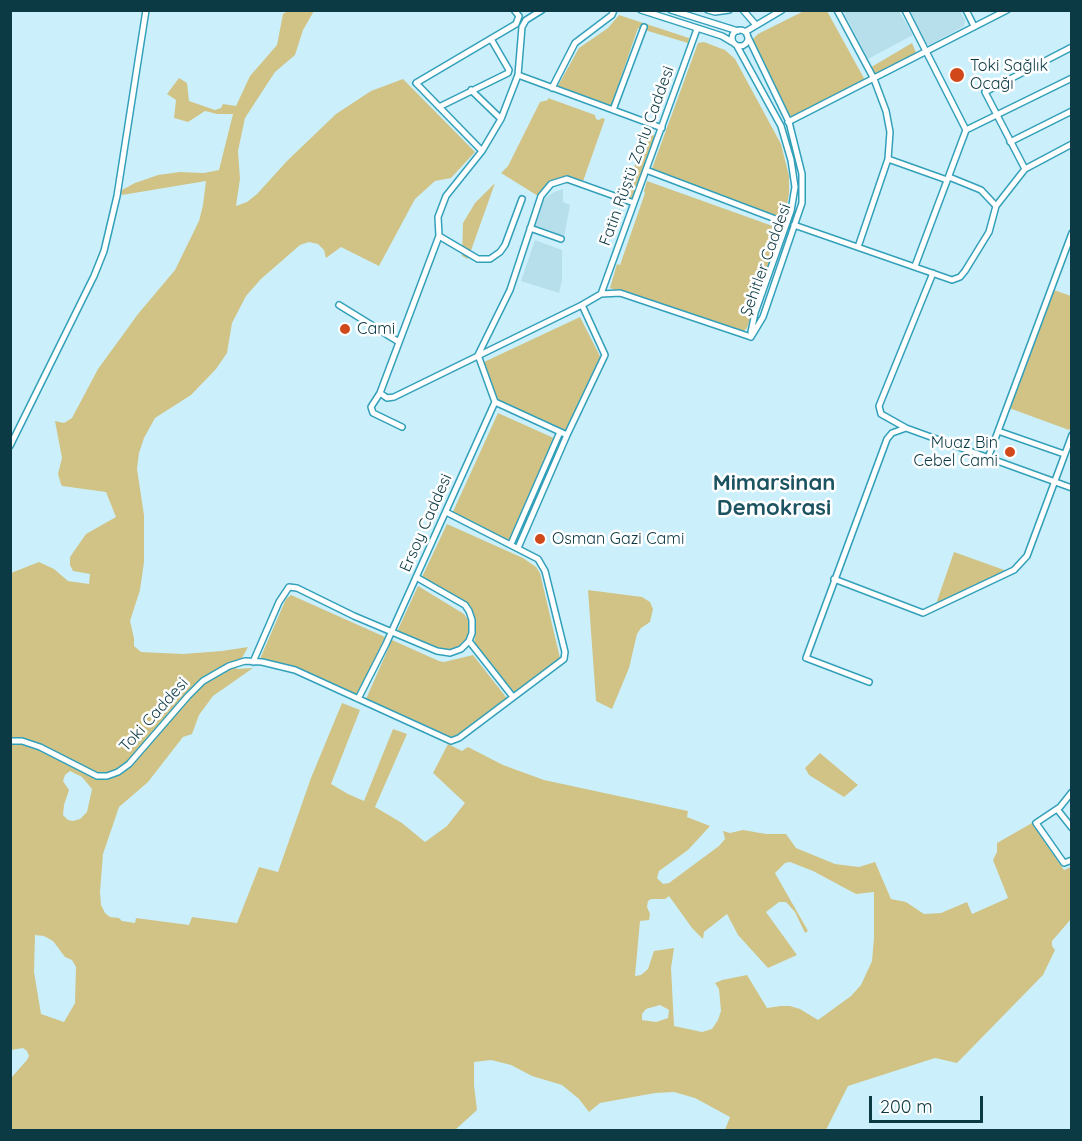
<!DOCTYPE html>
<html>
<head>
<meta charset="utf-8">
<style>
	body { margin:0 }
	#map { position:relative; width:1082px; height:1141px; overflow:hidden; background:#ccf0fb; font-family:Quicksand,sans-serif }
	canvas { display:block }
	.frame { position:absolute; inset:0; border:12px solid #0b3944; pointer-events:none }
	.scale { position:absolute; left:869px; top:1096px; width:114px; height:27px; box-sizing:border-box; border:3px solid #0b3944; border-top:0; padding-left:8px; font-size:18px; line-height:21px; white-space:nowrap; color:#0b3944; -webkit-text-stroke:4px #fff; paint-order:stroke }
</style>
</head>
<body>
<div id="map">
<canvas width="1082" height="1141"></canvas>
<div class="frame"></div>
<div class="scale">200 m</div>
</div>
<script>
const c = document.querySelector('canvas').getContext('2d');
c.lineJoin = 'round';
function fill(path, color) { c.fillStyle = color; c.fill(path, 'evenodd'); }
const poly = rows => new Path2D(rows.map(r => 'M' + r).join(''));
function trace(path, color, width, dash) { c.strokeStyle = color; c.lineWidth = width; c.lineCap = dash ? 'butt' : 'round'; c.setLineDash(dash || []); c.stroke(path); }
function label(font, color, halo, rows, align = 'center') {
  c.font = font + ' Quicksand,sans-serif'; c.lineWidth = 5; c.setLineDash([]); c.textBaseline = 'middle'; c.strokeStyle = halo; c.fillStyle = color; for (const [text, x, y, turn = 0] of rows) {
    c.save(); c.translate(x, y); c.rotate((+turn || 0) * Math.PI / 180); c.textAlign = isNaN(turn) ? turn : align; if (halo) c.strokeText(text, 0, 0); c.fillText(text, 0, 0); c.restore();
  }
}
fill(poly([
	[843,11,899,11,913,35,868,59],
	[909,11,960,11,965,20,964,26,930,45,926,44],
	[563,189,563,202,570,205,563,244,533,233,544,199,554,192],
	[535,240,562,250,562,280,559,293,521,281]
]), '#b7dfeb');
fill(poly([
	[288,11,314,11,303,30,295,55,275,72,245,118,238,151,240,179,236,206,247,202,257,194,287,161,336,114,371,91,403,79,475,152,451,178,435,181,415,199,379,266,341,247,326,258,324,250,318,244,309,242,300,245,261,279,246,296,232,323,227,353,216,369,191,395,155,418,144,438,139,453,137,469,144,515,144,562,140,590,130,621,134,638,134,646,141,652,183,654,222,651,248,647,236,669,253,668,213,696,199,715,192,734,183,737,148,782,119,807,103,854,100,892,101,905,105,913,110,917,119,918,122,921,135,923,136,918,189,925,192,917,237,923,259,867,278,872,311,778,342,703,360,710,331,784,348,794,364,801,393,729,407,734,375,807,402,823,425,842,447,826,465,803,433,773,448,744,462,751,468,747,503,765,544,780,688,811,687,817,710,826,688,850,659,871,657,878,663,884,669,883,719,846,725,839,723,831,730,833,743,830,766,834,786,834,796,848,835,864,859,867,875,862,891,899,906,902,924,914,941,913,967,902,972,914,1008,898,993,860,997,852,997,843,1032,823,1064,870,1071,867,1071,919,1052,941,1052,946,1055,950,1043,975,957,1063,935,1058,848,1086,826,1130,725,1130,730,1117,695,1098,674,1092,655,1093,600,1103,589,1112,579,1099,562,1085,532,1076,511,1065,491,1060,474,1062,474,1085,477,1110,455,1130,11,1130,11,1078,27,1060,29,1056,27,1051,23,1048,11,1050,11,573,39,562,54,569,68,581,89,584,90,574,73,571,70,565,70,557,86,534,116,517,106,492,62,486,61,484,58,474,62,458,55,421,64,423,72,418,98,369,138,314,175,270,199,221,203,205,206,181,122,195,120,191,135,183,158,175,180,172,204,173,219,170,233,114,217,114,205,111,188,122,174,118,176,100,167,94,179,78,187,83,189,101,215,110,221,108,223,104,236,106,250,76,277,45,283,14],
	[70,771,82,777,92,789,87,812,80,819,73,821,68,820,63,815,64,805,69,790,63,781,65,775],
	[790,862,813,871,856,894,874,892,874,938,872,961,861,985,851,996,818,1020,800,1009,790,1006,781,1006,767,1008,747,975,722,980,715,983,719,989,721,1011,718,1020,712,1029,702,1032,674,1026,671,968,674,948,654,951,648,969,641,975,635,976,640,921,649,920,650,914,647,907,648,901,651,899,665,899,669,896,692,928,703,939,704,932,727,914,738,935,768,968,797,955,766,912,779,902,786,902,795,912,805,933,808,931,775,873,785,863],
	[35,935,44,936,53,941,65,957,72,960,76,967,75,1003,64,1022,41,1014,34,972],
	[660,1005,669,1010,668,1018,656,1022,642,1020,642,1014,646,1009],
	[804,11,827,11,866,82,789,122,751,51,753,39,758,34],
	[619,15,689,38,688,43,638,28,610,109,607,111,555,91,579,48,608,28],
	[704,42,725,50,735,59,781,144,789,176,789,194,784,221,650,174,698,43],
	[912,43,917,55,874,79,868,69],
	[548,98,595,115,596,119,599,120,602,118,605,119,581,187,565,183,555,184,538,196,501,173,508,166,540,102,548,100],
	[647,133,655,136,630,203,622,200],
	[647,181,781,229,747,328,742,333,738,334,610,288,617,264,620,265,645,193,644,191],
	[495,183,468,259,462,256,463,223,475,203],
	[1054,290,1071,296,1072,425,1069,430,1009,408],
	[580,317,602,360,567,435,499,405,483,366,484,362],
	[498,413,556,439,509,543,451,516],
	[447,524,523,558,536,567,540,573,560,658,559,660,514,697,474,647,476,622,468,608,421,579],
	[954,552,1007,571,936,604],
	[418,586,464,614,468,620,470,635,463,648,447,655,439,654,395,636],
	[588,590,642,597,650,602,653,609,650,622,641,628,637,634,629,668,612,709,596,701],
	[291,595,385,637,357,698,298,672,259,661,286,599],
	[392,640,439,661,444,662,473,655,509,701,455,740,366,699],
	[820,753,827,759,858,785,844,797,809,775,805,768]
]), '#d1c386');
const minor = poly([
	[641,10,722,36,732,42],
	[671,10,738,31],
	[708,10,715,12,729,10],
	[743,10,756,25],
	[837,10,874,79,886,111,890,132,888,159,858,247],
	[905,10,966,130,915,266],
	[966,10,974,26],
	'732 38a8 8 0 1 1 16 0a8 8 0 1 1-16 0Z',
	[745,32,782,10],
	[747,35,789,122,802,174,802,203,763,317,751,337],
	[737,46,781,126,791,160,795,187,791,211,755,313,751,332],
	[518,75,662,128],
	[552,88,575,43,612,15,614,10],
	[471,90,501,119],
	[439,107,508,73,509,70,491,39],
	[613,110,644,27],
	[788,122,1007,10],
	[966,130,1072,78],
	[1010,142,1072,111],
	[482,151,416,83,516,24,519,16,514,10],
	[888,159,947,180],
	[1025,169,985,92,1072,47],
	[646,170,786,223],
	[949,177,981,190,996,206],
	[794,225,952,280,960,277,965,271,989,232,996,206,1025,169,1072,144],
	[530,228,561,239],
	[439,236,478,259,490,259,500,252,505,245,522,199],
	[601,294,697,29],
	[339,305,399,342],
	[380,393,387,398,394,397,582,305,601,294,620,293,751,337],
	[495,402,567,435,605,355,582,305],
	[402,427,373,413,371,407,380,393,439,236,438,217,446,196,482,151,501,119,518,75,522,27,526,20,542,10],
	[906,428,881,414,879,406,933,273],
	[998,431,1064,454],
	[10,446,94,276,104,251,117,196,146,10],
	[988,458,1072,233],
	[511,544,560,432],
	[518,548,567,435],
	[834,579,923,613,1014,570,1027,556,1072,435],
	[469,641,513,697],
	[253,662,279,602,289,587,297,588,354,616,437,651,450,653,461,649,469,641,472,633,472,620,469,611,465,605,416,577],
	[869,682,806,658,887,439,892,433,906,428,1072,488],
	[358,699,386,644,495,402,478,355,510,290,541,196,551,184,567,179,634,203],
	[10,741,22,741,40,747,97,776,107,776,118,772,129,764,188,696,203,681,229,666,245,661,262,662,295,670,451,741,459,738,564,659,565,652,545,571,538,559,446,512],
	[1072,792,1060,807,1036,823,1064,863,1072,860],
	[1057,809,1072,828]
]);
trace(minor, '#33a0ba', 8);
trace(minor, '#fff', 5);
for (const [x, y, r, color] of [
	[957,75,8,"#d1491b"],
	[345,329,6,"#d1491b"],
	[1010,452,6,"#d1491b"],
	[540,539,6,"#d1491b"]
]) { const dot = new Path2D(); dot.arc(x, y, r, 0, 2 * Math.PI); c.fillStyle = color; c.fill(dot); trace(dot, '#fff', 2); }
label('16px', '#0b3944', '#fff', [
	["Toki Sağlık",970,66],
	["Ocağı",970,84],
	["Cami",357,329],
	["Muaz Bin",998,443,"right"],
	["Cebel Cami",998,461,"right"],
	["Osman Gazi Cami",552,539]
], 'left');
label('16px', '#0b3944', '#fff', [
	["Fatin Rüştü Zorlu Caddesi",637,156,-70],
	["Şehitler Caddesi",766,260,-70],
	["Ersoy Caddesi",426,523,-66],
	["Toki Caddesi",154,715,-48]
]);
label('bold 22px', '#1b5361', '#fff', [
	["Mimarsinan",774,483],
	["Demokrasi",774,508]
]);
</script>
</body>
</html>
